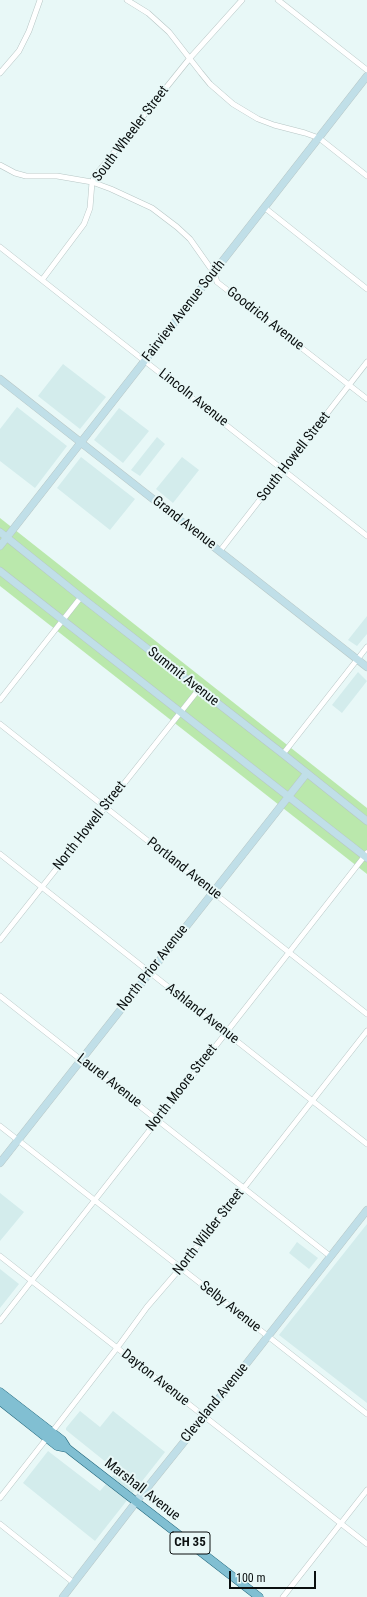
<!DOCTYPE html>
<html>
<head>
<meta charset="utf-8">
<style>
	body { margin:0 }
	#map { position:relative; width:367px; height:1597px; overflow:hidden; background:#e8f8f7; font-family:"Roboto Condensed",sans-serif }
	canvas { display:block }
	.scale { position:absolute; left:229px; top:1571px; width:87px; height:18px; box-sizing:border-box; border:2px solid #0a0f0f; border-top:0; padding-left:5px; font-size:12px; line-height:14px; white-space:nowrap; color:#0a0f0f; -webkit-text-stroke:3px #e8f8f7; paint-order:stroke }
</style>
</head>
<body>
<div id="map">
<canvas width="367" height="1597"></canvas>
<div class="scale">100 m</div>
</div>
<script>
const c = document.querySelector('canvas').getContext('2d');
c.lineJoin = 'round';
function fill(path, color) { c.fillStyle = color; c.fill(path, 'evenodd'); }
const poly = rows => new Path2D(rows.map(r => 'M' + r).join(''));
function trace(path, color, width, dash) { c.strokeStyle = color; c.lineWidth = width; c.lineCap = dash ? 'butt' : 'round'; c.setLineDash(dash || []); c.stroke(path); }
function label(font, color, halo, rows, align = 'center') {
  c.font = font + ' "Roboto Condensed",sans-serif'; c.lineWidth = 4; c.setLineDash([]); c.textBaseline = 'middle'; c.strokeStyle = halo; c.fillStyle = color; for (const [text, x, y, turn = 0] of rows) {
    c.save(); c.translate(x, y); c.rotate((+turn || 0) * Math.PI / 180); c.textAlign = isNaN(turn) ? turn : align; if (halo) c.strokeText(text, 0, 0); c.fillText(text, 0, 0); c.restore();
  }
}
fill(poly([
	[63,364,106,397,80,429,38,396],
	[17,407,67,446,35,488,0,461,0,429],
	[119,408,149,431,123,463,94,440],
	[157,437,165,444,140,476,131,470],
	[81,457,135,499,110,530,57,488],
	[182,457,199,470,173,503,156,489],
	[367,616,367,634,357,646,348,640],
	[358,672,367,681,342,713,332,705],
	[0,1193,24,1212,0,1241],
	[367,1224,367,1403,279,1335],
	[297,1242,318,1258,309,1269,289,1253],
	[0,1269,19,1284,0,1308],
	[80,1411,100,1427,113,1411,165,1452,95,1541,23,1483,48,1451,100,1491,117,1471,66,1430,66,1428]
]), '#d3ecec');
fill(poly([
	[0,518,367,808,367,874,0,586]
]), '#bae8ac');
const street = poly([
	[127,0,148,13,169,32,201,73,210,84,233,104,258,119,274,125,305,133,319,138,367,176],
	[278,0,367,70],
	[0,73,19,51,29,31,40,0],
	[0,165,15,173,26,176,57,176,92,182,111,189,152,208,177,227,190,239,214,273,217,282,367,399],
	[265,208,367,289],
	[0,247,367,536],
	[42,280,84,224,90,208,92,182,95,176,190,58,242,0],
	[220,551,367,362],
	[0,700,81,597],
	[0,724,367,1014],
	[283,754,367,647],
	[0,854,367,1144],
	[0,940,199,689],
	[0,996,330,1256],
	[0,1126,367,1414],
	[0,1256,367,1544],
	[0,1321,367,853],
	[52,1432,120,1344,147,1307,184,1264,211,1227,247,1184,367,1031],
	[0,1498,47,1438],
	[0,1524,74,1583],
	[283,1597,367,1490]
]);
const secondary = poly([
	[0,379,367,667],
	[0,532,81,597,283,754,367,821],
	[0,546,367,76],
	[0,571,367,858],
	[0,1163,307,773],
	[63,1597,143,1493,236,1377,367,1210]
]);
const primary = poly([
	[0,1392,62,1440,67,1448,72,1452,259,1597],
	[0,1401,57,1446,67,1448]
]);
trace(street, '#b7c6c5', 6);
trace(secondary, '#b7c6c5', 8);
trace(primary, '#21657a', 9);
trace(street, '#fff', 5);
trace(secondary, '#c0dfe8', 7);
trace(primary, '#81bfd2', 8);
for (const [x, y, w] of [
	[190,1543,40]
]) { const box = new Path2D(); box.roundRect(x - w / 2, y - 11, w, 22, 3); c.fillStyle = '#e8f8f7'; c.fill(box); trace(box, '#0a0f0f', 1); }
label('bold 13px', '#0a0f0f', null, [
	["CH 35",190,1543]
]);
label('14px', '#0a0f0f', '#e8f8f7', [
	["South Wheeler Street",131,134,-53],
	["Fairview Avenue South",184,311,-52],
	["Goodrich Avenue",265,319,38],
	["Lincoln Avenue",193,398,38],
	["South Howell Street",294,457,-52],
	["Grand Avenue",184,523,38],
	["Summit Avenue",183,677,38],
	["North Howell Street",90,826,-52],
	["Portland Avenue",184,869,38],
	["North Prior Avenue",153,968,-52],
	["Ashland Avenue",202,1014,38],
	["Laurel Avenue",109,1081,38],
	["North Moore Street",182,1088,-52],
	["North Wilder Street",209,1232,-52],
	["Selby Avenue",230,1307,38],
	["Dayton Avenue",155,1378,38],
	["Cleveland Avenue",215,1403,-51],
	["Marshall Avenue",142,1490,38]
]);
</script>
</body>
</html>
